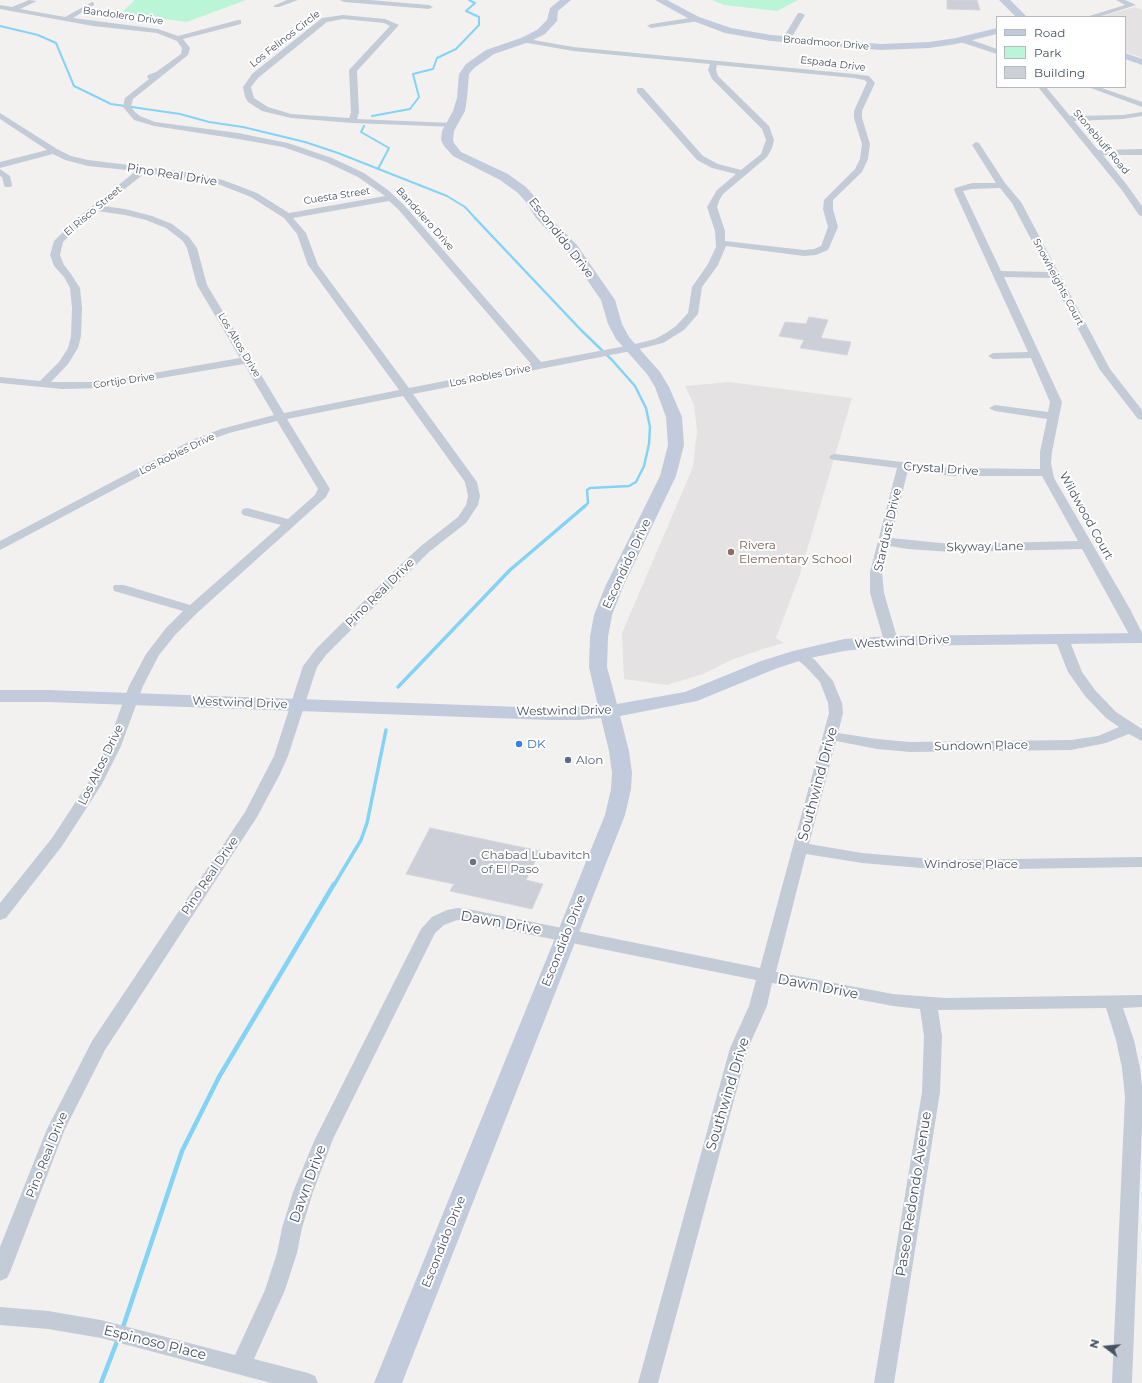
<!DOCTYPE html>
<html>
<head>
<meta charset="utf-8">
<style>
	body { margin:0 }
	#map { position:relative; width:1142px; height:1383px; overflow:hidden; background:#f3f1f0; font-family:Montserrat,sans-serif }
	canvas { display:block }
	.legend { position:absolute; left:996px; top:16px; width:130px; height:72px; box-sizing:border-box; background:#fff; border:1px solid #b5b9c0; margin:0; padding:5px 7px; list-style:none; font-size:12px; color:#465161 }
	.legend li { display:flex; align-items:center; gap:8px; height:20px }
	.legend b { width:20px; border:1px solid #b5b9c0 }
	.north { position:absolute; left:1086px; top:1327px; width:40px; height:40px; -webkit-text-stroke:3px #fff; paint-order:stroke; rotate:286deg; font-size:11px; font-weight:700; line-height:16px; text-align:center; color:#465161 }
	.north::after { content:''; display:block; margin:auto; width:14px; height:18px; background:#465161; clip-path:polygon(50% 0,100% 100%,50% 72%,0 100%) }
</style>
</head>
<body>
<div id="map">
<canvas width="1142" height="1383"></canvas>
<ul class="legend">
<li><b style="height:5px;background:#c1cbdb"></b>Road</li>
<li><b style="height:11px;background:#bbf5d7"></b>Park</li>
<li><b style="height:11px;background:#cccfd7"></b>Building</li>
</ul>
<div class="north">N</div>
</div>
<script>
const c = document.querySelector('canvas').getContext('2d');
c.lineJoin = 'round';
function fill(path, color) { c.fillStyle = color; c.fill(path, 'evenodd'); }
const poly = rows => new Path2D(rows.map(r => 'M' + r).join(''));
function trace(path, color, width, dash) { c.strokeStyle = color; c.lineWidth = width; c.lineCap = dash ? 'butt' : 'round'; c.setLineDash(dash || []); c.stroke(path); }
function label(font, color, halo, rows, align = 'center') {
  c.font = font + ' Montserrat,sans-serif'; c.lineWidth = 4; c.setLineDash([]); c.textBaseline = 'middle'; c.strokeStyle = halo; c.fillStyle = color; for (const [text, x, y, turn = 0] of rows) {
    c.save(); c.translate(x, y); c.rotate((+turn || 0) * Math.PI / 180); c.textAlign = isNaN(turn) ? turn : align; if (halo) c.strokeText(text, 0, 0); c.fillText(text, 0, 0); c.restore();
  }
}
fill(poly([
	[1135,7,1142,10,1142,58,1125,52,1125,17,1097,17],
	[729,382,852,398,799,577,776,638,784,643,766,648,731,660,703,674,667,685,624,679,622,633,693,467,697,431,694,405,685,386]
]), '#e4e2e2');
fill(poly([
	[135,0,246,0,187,22,121,13],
	[712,0,798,0,777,11,724,5]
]), '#bbf5d7');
trace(poly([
	[0,26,38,35,56,43,74,86,111,104,180,114,209,122,243,127,305,142,338,153,447,196,465,207,476,219],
	[372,116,410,109,419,97,413,74,433,69,437,58,456,49,479,25,479,17,466,11,475,3,469,0],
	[364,126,361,132,389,148,378,169]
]), '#83d3f7', 2);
trace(poly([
	[475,218,581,330,612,360,635,386,646,408,650,427,649,444,644,466,636,482,629,486,590,488,587,490,588,503,584,507]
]), '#83d3f7', 2.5);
trace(poly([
	[398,687,510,570,585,506],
	[334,885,361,840,367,823,386,730]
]), '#83d3f7', 3.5);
trace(poly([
	[122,1330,182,1151,219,1077,334,884],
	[101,1383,118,1339]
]), '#83d3f7', 4.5);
const building = poly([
	[947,0,977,0,980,10,947,9,947,0],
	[809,317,828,320,821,338,851,342,847,355,800,348,804,340,779,336,785,322,806,324,809,317],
	[430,828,540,851,526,880,543,884,532,909,450,891,454,884,406,874,430,828]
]);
fill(building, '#cccfd7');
trace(building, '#d4d6dd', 1);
fill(poly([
	[29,0,37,1,20,9,65,17,92,2,94,3,94,5,73,18,158,29,178,36,238,20,241,20,241,24,183,39,190,48,188,55,133,99,131,107,135,112,140,116,155,122,238,133,288,143,332,158,364,173,388,190,404,205,541,362,631,345,655,339,666,333,676,326,688,313,692,287,708,264,716,247,715,231,707,207,717,190,736,174,712,168,697,160,637,92,637,88,643,88,703,156,718,164,741,170,761,154,766,140,762,129,712,79,708,70,710,64,573,51,522,42,522,38,573,47,854,74,869,76,875,83,862,111,862,118,870,144,868,159,862,172,833,200,833,209,838,227,828,250,816,255,804,256,726,246,718,265,702,287,698,314,684,330,663,343,631,351,413,394,477,482,480,496,478,505,466,523,429,552,326,655,317,667,288,756,280,774,257,817,105,1050,65,1129,10,1272,7,1278,0,1281,0,1247,47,1129,92,1041,245,812,274,756,303,666,316,649,399,566,421,546,458,517,466,505,468,496,465,482,403,396,287,419,330,489,326,497,197,613,176,634,159,655,143,686,121,746,102,784,62,846,6,918,0,920,0,903,52,838,88,783,107,746,129,686,146,654,166,628,183,611,114,591,113,588,114,585,124,585,190,605,281,525,243,515,241,512,243,509,247,508,288,519,315,495,318,489,277,421,229,433,202,443,0,550,0,541,194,439,221,429,274,415,244,364,102,388,62,389,0,383,0,377,40,381,59,362,68,348,71,336,72,308,70,288,64,277,54,266,50,255,54,241,76,219,136,171,88,166,65,160,53,154,0,168,0,162,47,150,0,119,0,113,57,149,71,156,88,160,186,172,223,180,257,193,289,213,385,196,358,177,326,162,283,147,238,139,154,126,134,120,123,107,125,98,149,79,147,77,148,75,156,72,181,54,182,48,177,41,157,33,93,26,0,9,0,5,12,7,29,0],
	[717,65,854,78,864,80,867,82,854,111,854,118,862,144,860,159,855,169,824,200,823,209,828,227,821,246,814,249,804,250,725,241,725,231,717,207,719,201,723,194,767,157,772,148,774,140,769,126,718,76,716,70,717,65],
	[145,173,186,178,218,184,251,197,284,218,297,234,308,265,399,390,284,413,207,285,197,248,189,237,172,224,152,216,125,209,103,206,145,173],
	[389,201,398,209,531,364,409,388,318,265,306,233,293,218,389,201],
	[97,211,125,215,146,220,166,228,183,241,187,248,197,285,240,358,102,382,51,382,68,364,78,348,81,336,82,308,80,288,71,274,64,265,60,255,63,242,82,223,97,211],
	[287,0,298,0,279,7,275,7,273,6,287,0],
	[340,0,370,0,429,5,433,7,429,9,344,2,340,0],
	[1116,0,1125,0,1136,5,1098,17,1086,17,1125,5,1116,0],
	[798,13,801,13,805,15,789,42,783,42,782,40,798,13],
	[343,15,385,19,399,25,357,71,359,113,357,119,452,123,456,125,455,127,352,123,291,118,262,111,248,102,245,97,243,87,252,74,322,18,343,15],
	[343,19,384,23,390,26,349,70,351,113,349,118,291,114,268,107,254,98,251,87,258,78,327,22,343,19],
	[696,17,699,17,699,21,651,28,647,26,651,24,696,17],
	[960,38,966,38,997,49,997,54,960,42,960,38],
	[1038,87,1046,87,1070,116,1123,115,1142,112,1142,116,1123,119,1074,121,1098,150,1142,149,1142,155,1103,155,1127,185,1142,206,1142,216,1139,215,1121,189,1038,87],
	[1088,87,1099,87,1142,102,1142,107,1088,87],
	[976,142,979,143,1005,183,1021,202,1110,369,1142,410,1142,420,1138,419,1100,370,1051,278,1004,277,1062,402,1052,452,1051,463,1054,478,1130,609,1142,633,1142,641,1133,641,1131,638,1082,549,951,552,908,549,889,546,882,572,884,593,898,641,896,644,891,645,886,644,884,641,870,593,870,572,897,468,835,460,831,459,829,457,831,455,835,454,952,468,1040,469,1040,452,1047,419,995,411,989,408,995,405,1048,412,1050,402,1031,358,993,359,988,356,993,353,1028,352,954,190,955,188,972,183,996,183,972,145,976,142],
	[1000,188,1012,203,1048,272,1001,271,963,191,972,189,1000,188],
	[908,470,952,476,1042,476,1078,541,951,544,891,538,908,470],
	[0,169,10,176,12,185,11,187,5,187,4,185,2,177,0,176,0,169],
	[1062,635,1067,636,1069,639,1082,672,1095,690,1116,712,1142,729,1142,741,1129,734,1106,743,1071,750,910,752,877,749,836,741,809,844,862,853,945,860,1142,857,1142,867,945,870,862,863,806,854,776,972,893,994,945,998,1142,995,1142,1007,1123,1008,1134,1040,1140,1068,1142,1087,1142,1126,1132,1383,1112,1383,1125,1097,1122,1068,1116,1040,1106,1008,938,1010,942,1036,940,1092,894,1383,874,1383,922,1092,924,1036,920,1009,893,1006,772,983,767,1006,748,1048,658,1383,638,1383,730,1048,749,1006,756,980,457,920,444,925,435,933,333,1139,313,1192,302,1228,297,1253,285,1290,254,1359,308,1373,315,1376,318,1383,271,1383,101,1338,48,1329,0,1325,0,1307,48,1311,101,1320,235,1355,265,1290,277,1253,282,1228,293,1192,315,1139,421,929,432,917,447,910,457,908,468,909,760,968,829,713,828,703,820,682,805,666,795,658,793,655,795,652,805,652,815,660,833,681,842,703,843,713,838,733,877,739,910,742,1071,740,1098,736,1119,727,1106,718,1085,696,1068,672,1055,639,1057,636,1062,635]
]), '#c3cbd7');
fill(poly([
	[560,0,571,0,558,11,557,21,545,34,529,42,494,54,474,68,469,74,467,98,465,111,454,131,453,140,454,143,461,152,508,174,526,187,535,197,545,213,577,245,615,300,622,324,629,337,660,372,669,387,682,417,684,445,676,476,623,587,612,615,608,637,607,667,617,704,685,692,761,661,793,651,844,639,891,636,1142,633,1142,643,891,646,844,651,805,659,775,669,697,701,620,716,629,751,632,773,631,789,625,815,402,1383,374,1383,605,815,611,789,612,773,609,751,601,718,580,720,549,720,48,702,0,702,0,690,48,690,549,708,598,706,589,667,590,637,594,615,605,587,660,476,668,445,666,417,655,387,647,374,616,339,608,324,601,300,567,251,536,218,526,202,518,193,500,180,453,156,444,146,441,140,442,131,453,111,457,98,459,74,466,64,486,50,521,38,537,30,547,20,550,8,560,0],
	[655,0,667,0,699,17,731,28,771,35,881,44,929,42,956,38,997,28,997,34,956,44,929,48,881,50,771,41,725,33,693,21,655,0],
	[999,0,1010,0,1027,17,1016,17,999,0],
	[1125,53,1142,59,1142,65,1125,59,1125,53]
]), '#c1cbdb');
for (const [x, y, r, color] of [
	[731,552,4,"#8d6e63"],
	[519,744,4,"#3f7fe0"],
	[568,760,4,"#5c6f8a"],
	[473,862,4,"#6b7280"]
]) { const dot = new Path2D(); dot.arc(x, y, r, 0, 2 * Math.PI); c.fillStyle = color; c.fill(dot); trace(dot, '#fff', 1.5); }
label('10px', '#465161', '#fff', [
	["Bandolero Drive",123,16,8],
	["Los Felinos Circle",285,39,-38],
	["Broadmoor Drive",826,43,5],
	["Espada Drive",833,64,7],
	["Stonebluff Road",1101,142,50],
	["Cuesta Street",337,196,-9],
	["El Risco Street",93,211,-40],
	["Bandolero Drive",425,219,48],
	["Snowheights Court",1058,282,62],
	["Los Altos Drive",239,345,59],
	["Los Robles Drive",490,376,-11],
	["Cortijo Drive",124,381,-8],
	["Los Robles Drive",177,454,-26]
]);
label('12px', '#465161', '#fff', [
	["Pino Real Drive",172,175,9],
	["Escondido Drive",561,238,52],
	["Crystal Drive",941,469,4],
	["Wildwood Court",1086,516,61],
	["Stardust Drive",888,530,-77],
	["Skyway Lane",985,547,-1],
	["Escondido Drive",627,564,-65],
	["Pino Real Drive",380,593,-45],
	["Westwind Drive",902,642,-3],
	["Westwind Drive",240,703,2],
	["Westwind Drive",564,711,-1],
	["Sundown Place",981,746,-1],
	["Los Altos Drive",101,765,-64],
	["Windrose Place",971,864],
	["Pino Real Drive",210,876,-56],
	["Escondido Drive",564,941,-68],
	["Pino Real Drive",47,1155,-68],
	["Escondido Drive",444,1242,-68]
]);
label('12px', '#785e54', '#fff', [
	["Rivera",739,545],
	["Elementary School",739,559]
], 'left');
label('12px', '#366cbe', '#fff', [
	["DK",527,744]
], 'left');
label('12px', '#4e5e75', '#fff', [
	["Alon",576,760]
], 'left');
label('12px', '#5b616d', '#fff', [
	["Chabad Lubavitch",481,855],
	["of El Paso",481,869]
], 'left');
label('14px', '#465161', '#fff', [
	["Southwind Drive",818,784,-75],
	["Dawn Drive",501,923,10],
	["Dawn Drive",818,987,11],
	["Southwind Drive",728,1094,-73],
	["Dawn Drive",308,1184,-70],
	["Paseo Redondo Avenue",914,1194,-81],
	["Espinoso Place",155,1343,14]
]);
</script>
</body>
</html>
